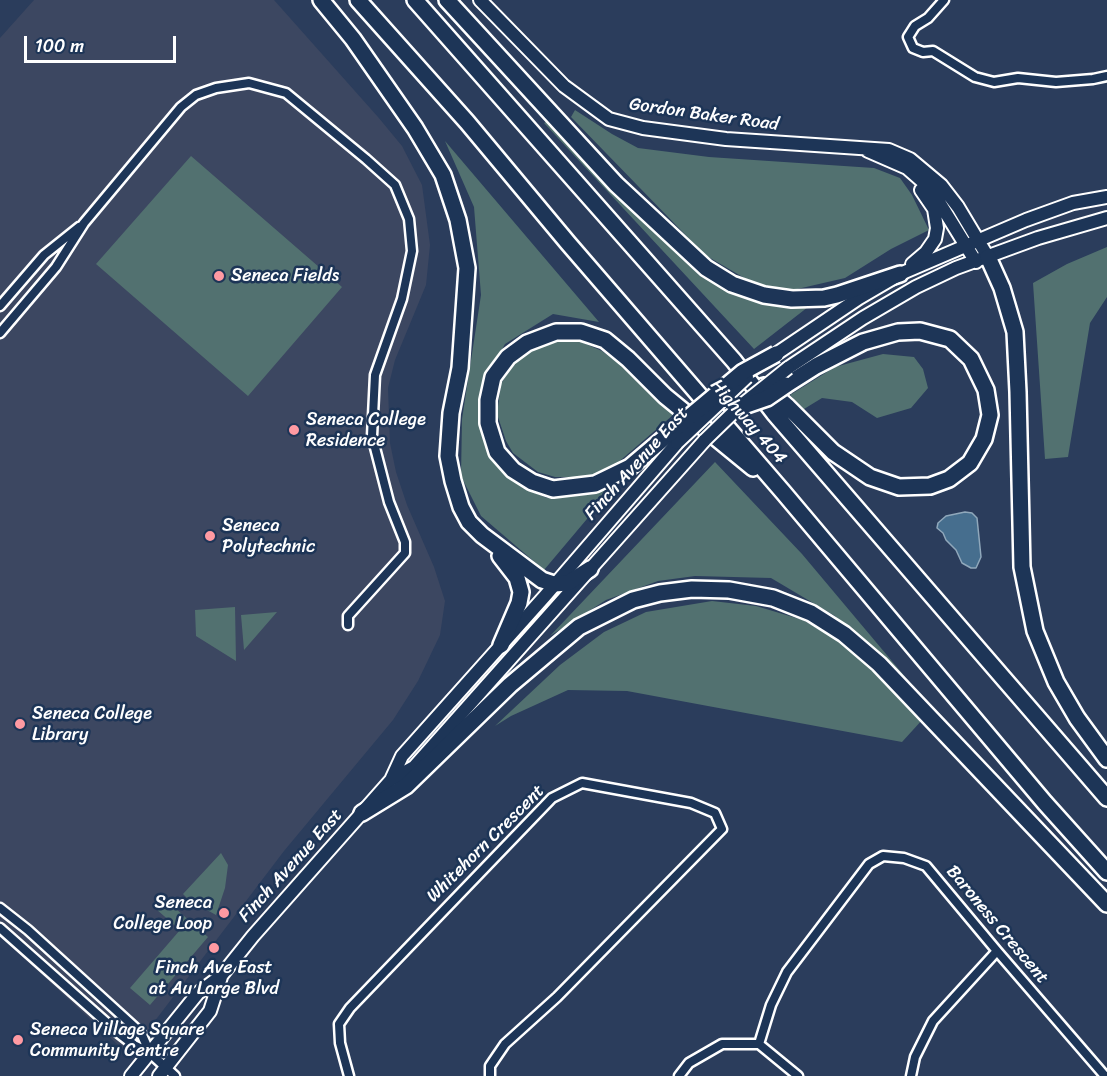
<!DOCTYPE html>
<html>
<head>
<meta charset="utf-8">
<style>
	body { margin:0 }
	#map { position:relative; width:1107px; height:1076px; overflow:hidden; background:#2b3d5c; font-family:Sriracha,sans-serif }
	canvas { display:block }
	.scale { position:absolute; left:24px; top:36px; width:152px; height:27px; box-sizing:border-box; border:3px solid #fff; border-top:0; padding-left:8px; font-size:18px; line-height:21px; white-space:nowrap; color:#fff; -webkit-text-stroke:4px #1d3557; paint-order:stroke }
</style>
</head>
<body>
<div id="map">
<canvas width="1107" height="1076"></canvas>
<div class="scale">100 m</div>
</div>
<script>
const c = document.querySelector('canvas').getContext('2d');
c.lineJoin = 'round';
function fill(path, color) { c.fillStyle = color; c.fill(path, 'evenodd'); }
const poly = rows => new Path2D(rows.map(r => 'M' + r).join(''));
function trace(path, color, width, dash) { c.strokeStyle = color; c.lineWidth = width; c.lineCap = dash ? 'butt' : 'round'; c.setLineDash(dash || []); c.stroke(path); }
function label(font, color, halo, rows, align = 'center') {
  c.font = font + ' Sriracha,sans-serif'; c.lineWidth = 5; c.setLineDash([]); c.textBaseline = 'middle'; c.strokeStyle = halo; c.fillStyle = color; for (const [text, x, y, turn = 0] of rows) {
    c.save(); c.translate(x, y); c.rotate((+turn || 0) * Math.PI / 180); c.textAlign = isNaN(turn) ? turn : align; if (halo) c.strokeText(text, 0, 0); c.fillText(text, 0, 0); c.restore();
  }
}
fill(poly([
	[34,0,274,0,378,117,402,146,422,185,430,245,426,285,395,360,388,388,390,443,396,472,407,505,434,567,445,601,440,635,418,681,393,720,284,851,129,1055,0,936,0,38]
]), '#3c4761');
fill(poly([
	[575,110,612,134,638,148,709,157,874,168,900,178,912,195,929,230,891,249,845,278,793,290,765,290,705,255,571,117],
	[549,120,700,276,738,294,772,303,808,307,754,349,544,123],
	[445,141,599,322,553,314,505,344,483,383,480,409,483,434,492,455,506,475,525,489,547,498,593,494,624,475,544,570,481,516,461,476,462,419,481,295,474,207],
	[191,156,342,287,248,396,96,264],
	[1107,247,1107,297,1090,323,1068,457,1045,459,1033,283,1067,264],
	[561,341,581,342,602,351,626,369,673,415,615,465,591,477,555,477,538,472,513,453,506,441,497,414,501,384,514,362,536,347],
	[883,354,914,357,923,369,928,388,911,408,877,418,852,402,822,398,804,409,790,395,835,367],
	[715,462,802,554,912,685,908,687,835,616,771,578,695,576,658,581,606,600,550,636],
	[712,601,756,606,803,620,847,646,923,719,902,742,627,691,568,690,511,716,495,726,560,665,604,632,646,612],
	[235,607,236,661,196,636,195,610],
	[277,612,244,650,241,615],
	[221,853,228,865,225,888,216,915,189,900,183,894],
	[175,908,208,937,150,1005,130,988,180,930,156,909]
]), '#527170');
const water = poly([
	[965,512,972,513,977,518,981,557,976,568,971,568,962,563,956,550,946,540,943,533,937,528,938,523,946,516,965,512]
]);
fill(water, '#466e8e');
trace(water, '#90a8bb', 1.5);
const street = poly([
	[944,0,928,18,915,26,908,37,913,48,923,52,933,51,975,77,994,82,1018,78,1056,82,1093,79,1107,76],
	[0,306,44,255,79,227],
	[0,333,56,267,84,223,181,107,196,95,216,88,249,83,286,93,366,159,395,185,409,219,412,251,402,299,375,375,372,436,389,502,405,542,405,553,348,616,348,625],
	[0,908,28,930,141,1033,150,1053],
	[0,928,116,1031,134,1045,150,1053,175,1076],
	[759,1044,771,1005,787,972,869,864,883,856,904,858,926,866,997,951,1105,1076],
	[349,1076,340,1043,339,1024,350,1008,552,798,582,783,691,803,715,813,722,829,557,997,505,1044,490,1066,490,1076],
	[679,1076,689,1063,722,1044,759,1044,798,1076],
	[911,1076,915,1057,933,1021,997,951]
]);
const secondary = poly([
	[480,0,564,86,609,119,643,128,726,139,889,150,910,159,941,185,958,207,988,257],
	[868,151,907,168,931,189,976,262],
	[912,264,926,252,935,239,937,228,934,209,921,190],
	[776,354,859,298,900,274,1026,220,1073,203,1107,197],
	[788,368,863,318,916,287,956,268,1038,238,1107,218],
	[391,780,414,767,705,440],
	[131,1076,198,993,221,976,253,936,391,780,402,756,545,596,677,443],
	[159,1076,210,1011,221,977]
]);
const highway = poly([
	[321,0,353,39,415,128,443,175,458,220,467,268,460,368,451,413,448,456,453,481,461,507,469,522,482,535,542,580,554,584,568,583,590,569],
	[358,0,467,122,568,243,783,492,1045,803,1107,872],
	[415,0,734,361,774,413,1107,798],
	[447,0,616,184,706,268,732,284,764,295,792,299,824,298,837,295,900,274],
	[988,257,1002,288,1015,332,1018,392,1022,567,1035,631,1056,682,1077,718,1107,759],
	[764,386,788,407,833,452,870,477,899,487,930,486,949,479,970,463,984,439,990,415,986,390,971,359,950,339,920,331,898,332,863,342,816,366,786,385],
	[669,434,630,467,595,484,553,489,532,482,513,470,497,452,488,423,488,400,493,377,508,357,527,343,556,332,581,332,605,340,628,359,665,396,753,468],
	[500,556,517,578,521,592,519,603,501,645],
	[362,813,406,786,510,685,579,627,633,600,660,593,692,589,729,590,773,598,811,613,844,634,879,664,1107,904]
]);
trace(street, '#fff', 13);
trace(secondary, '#fff', 16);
trace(highway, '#fff', 20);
trace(street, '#1d3557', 8);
trace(secondary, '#1d3557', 12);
trace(highway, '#1d3557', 15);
const secondaryBridge = poly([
	[705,440,738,408,788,368],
	[677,443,747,377]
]);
const highwayBridge = poly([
	[738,408,767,398,786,385],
	[669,434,743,372,776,354]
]);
trace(secondaryBridge, '#fff', 16, []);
trace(highwayBridge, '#fff', 20, []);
trace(secondaryBridge, '#1d3557', 12);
trace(highwayBridge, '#1d3557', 15);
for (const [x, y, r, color] of [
	[219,276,6,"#ff9aa2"],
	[294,430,6,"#ff9aa2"],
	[210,536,6,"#ff9aa2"],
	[20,724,6,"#ff9aa2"],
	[224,913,6,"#ff9aa2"],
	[214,948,6,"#ff9aa2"],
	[18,1040,6,"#ff9aa2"]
]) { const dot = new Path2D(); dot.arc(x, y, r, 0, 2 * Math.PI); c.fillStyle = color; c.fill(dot); trace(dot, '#1d3557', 2); }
label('18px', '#fff', '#1d3557', [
	["Gordon Baker Road",704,115,8],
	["Highway 404",748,422,49],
	["Finch Avenue East",637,464,-48],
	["Whitehorn Crescent",486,844,-45],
	["Finch Avenue East",291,866,-48],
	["Baroness Crescent",997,925,50]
]);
label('18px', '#fff', '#1d3557', [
	["Seneca Fields",231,276],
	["Seneca College",306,420],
	["Residence",306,441],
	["Seneca",222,526],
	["Polytechnic",222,547],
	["Seneca College",32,714],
	["Library",32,735],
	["Seneca",212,903,"right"],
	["College Loop",212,924,"right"],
	["Finch Ave East",214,968,"center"],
	["at Au Large Blvd",214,989,"center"],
	["Seneca Village Square",30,1030],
	["Community Centre",30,1051]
], 'left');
</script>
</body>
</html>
